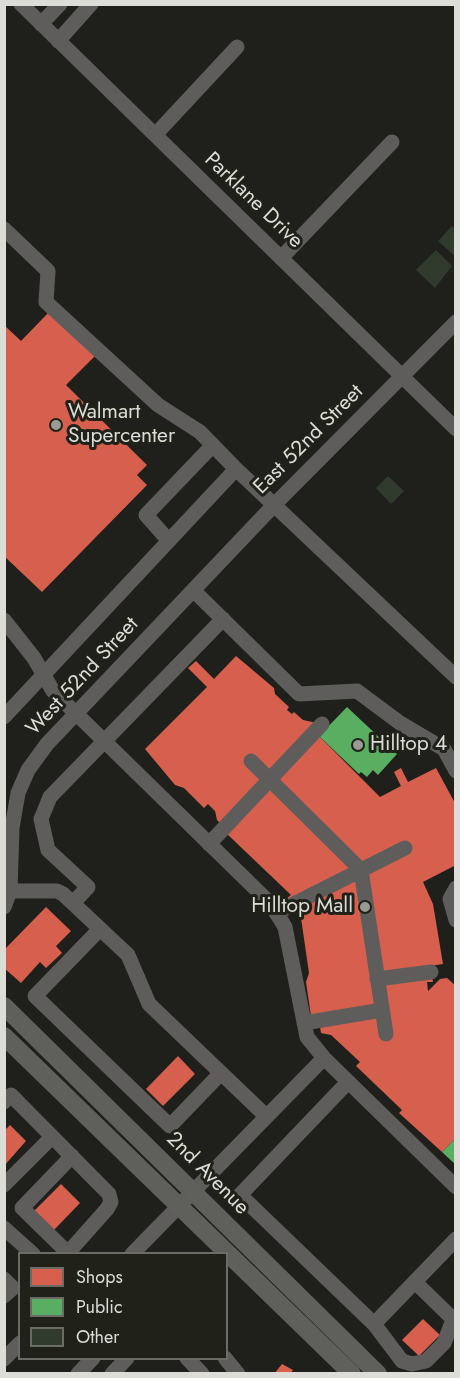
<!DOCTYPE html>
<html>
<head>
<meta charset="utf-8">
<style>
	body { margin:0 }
	#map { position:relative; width:460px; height:1378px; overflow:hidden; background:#1f1f1b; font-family:Jost,sans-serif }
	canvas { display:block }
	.frame { position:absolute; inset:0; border:6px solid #dcddd7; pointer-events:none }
	.legend { position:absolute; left:18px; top:1252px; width:210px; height:108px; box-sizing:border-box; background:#202119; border:2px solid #6b6c65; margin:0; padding:8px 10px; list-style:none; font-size:18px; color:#dcddd7 }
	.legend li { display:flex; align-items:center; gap:12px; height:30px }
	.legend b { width:30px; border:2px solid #6b6c65 }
</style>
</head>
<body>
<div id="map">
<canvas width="460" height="1378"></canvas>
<div class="frame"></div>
<ul class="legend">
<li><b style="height:16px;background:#d6604d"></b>Shops</li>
<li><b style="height:16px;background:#5aae61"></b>Public</li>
<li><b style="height:16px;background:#303b2e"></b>Other</li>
</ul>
</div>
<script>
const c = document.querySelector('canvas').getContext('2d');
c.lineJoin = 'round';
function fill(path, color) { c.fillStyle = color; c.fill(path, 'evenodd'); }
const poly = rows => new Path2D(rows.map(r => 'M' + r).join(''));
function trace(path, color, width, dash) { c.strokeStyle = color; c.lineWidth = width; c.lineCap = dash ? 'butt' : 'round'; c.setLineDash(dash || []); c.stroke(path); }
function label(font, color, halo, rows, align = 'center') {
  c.font = font + ' Jost,sans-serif'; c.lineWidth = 6; c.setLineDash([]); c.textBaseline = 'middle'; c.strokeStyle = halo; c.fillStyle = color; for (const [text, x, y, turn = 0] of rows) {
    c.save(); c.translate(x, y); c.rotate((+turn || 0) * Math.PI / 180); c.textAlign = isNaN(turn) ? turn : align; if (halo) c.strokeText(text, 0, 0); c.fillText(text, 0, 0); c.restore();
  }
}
fill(poly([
	[50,311,95,356,66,385,147,465,137,475,147,485,42,592,4,556,4,325,21,341],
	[236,656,274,688,275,694,289,707,287,710,292,714,294,712,303,720,322,724,319,736,380,797,401,786,394,772,401,768,408,782,436,768,456,805,456,865,423,882,433,904,443,964,430,966,433,982,427,982,428,991,440,979,447,978,456,986,456,1138,442,1152,399,1113,402,1110,356,1066,360,1062,331,1035,321,1033,318,1015,311,1016,306,982,309,973,300,911,287,898,291,895,226,833,228,831,217,820,215,811,208,804,204,808,184,788,175,785,145,749,207,687,188,668,196,661,214,679],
	[46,907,71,931,56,946,62,953,46,968,40,962,21,983,4,968,4,950],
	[178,1056,195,1074,163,1106,146,1089],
	[10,1125,26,1141,4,1166,4,1131],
	[61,1184,80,1203,54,1230,34,1211],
	[423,1319,440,1335,419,1356,402,1340],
	[282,1364,293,1370,290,1374,274,1374]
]), '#d6604d');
fill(poly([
	[347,707,397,754,378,775,373,770,367,777,361,772,359,774,319,736],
	[456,1138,456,1165,442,1152]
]), '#5aae61');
fill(poly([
	[452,226,456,230,456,257,438,241],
	[436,250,452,266,435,288,416,270],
	[388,476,404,491,391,504,376,488]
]), '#303b2e');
trace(poly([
	[21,4,456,429],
	[41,24,60,4],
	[58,41,91,4],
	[155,135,237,47],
	[4,229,48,271,46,302,158,405,200,432,236,469,456,677],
	[281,258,392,142],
	[169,541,146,515,213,445],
	[193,590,299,694,357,691,400,723,444,749,456,771],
	[4,620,34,658,53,691,271,904,285,927,307,1037,324,1058,456,1187],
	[4,717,236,469],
	[251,761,361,870,386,1034],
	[209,844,322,724],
	[456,888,450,899,456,920],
	[10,891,57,891,63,894,128,955,149,1004,266,1116],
	[73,903,88,887,48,850,41,819,50,797,223,619],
	[4,907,10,891,12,828,18,793,28,770,47,744,275,504,456,322],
	[276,913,405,848],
	[100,929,35,996,170,1126,221,1073],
	[377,979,431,972],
	[304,1023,382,1010],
	[348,1082,240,1195,374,1324,402,1361,412,1364,426,1361,444,1343,453,1320],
	[4,1102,11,1095,109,1194,111,1202,107,1209,67,1254],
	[4,1185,52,1137],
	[4,1228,33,1254],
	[67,1252,22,1208,72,1156],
	[132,1254,324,1058],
	[4,1279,13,1288,4,1296],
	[415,1282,456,1322],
	[374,1324,456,1239],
	[187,1358,202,1374],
	[225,1358,238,1374],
	[4,1359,20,1343],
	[78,1374,93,1358],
	[112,1374,127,1358]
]), '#5e5d5c', 15);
trace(poly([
	[4,1006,378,1374],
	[4,1036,352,1374]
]), '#5f5f5c', 18);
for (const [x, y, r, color] of [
	[56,425,6,"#9a9a95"],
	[358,745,6,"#9a9a95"],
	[365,907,6,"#9a9a95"]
]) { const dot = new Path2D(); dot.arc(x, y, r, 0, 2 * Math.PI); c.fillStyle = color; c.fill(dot); trace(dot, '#202119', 2); }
label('21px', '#dcddd7', '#202119', [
	["Parklane Drive",253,201,44],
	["East 52nd Street",309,440,-45],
	["West 52nd Street",83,677,-47],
	["2nd Avenue",207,1174,45]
]);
label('21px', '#dcddd7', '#202119', [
	["Walmart",68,413],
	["Supercenter",68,437],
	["Hilltop 4",370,745],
	["Hilltop Mall",353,907,"right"]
], 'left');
</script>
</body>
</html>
